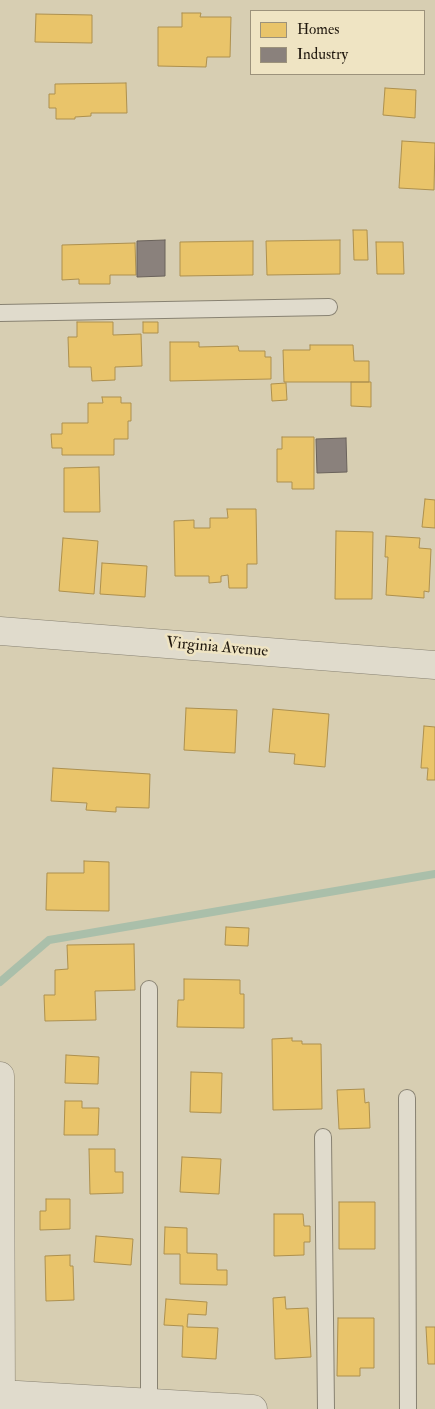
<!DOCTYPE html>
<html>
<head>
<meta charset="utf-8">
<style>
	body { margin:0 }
	#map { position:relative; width:435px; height:1409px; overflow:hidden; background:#d7ceb2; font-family:"IM FELL Double Pica",serif }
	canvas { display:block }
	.legend { position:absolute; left:250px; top:10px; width:175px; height:65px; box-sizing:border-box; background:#efe4c3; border:1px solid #9c927b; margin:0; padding:6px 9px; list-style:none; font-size:15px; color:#20180e }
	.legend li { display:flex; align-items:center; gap:10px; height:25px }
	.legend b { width:25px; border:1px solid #9c927b }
</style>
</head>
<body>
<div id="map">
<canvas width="435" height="1409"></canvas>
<ul class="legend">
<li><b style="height:14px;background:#e9c46a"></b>Homes</li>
<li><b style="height:14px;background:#8a817c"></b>Industry</li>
</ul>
</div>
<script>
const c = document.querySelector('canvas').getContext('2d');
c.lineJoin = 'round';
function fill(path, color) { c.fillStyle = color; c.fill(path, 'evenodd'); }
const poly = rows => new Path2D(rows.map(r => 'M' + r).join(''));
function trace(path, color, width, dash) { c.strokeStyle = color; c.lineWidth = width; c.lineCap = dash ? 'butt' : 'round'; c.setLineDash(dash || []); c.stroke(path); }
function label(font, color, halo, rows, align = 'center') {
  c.font = font + ' "IM FELL Double Pica",serif'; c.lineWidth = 5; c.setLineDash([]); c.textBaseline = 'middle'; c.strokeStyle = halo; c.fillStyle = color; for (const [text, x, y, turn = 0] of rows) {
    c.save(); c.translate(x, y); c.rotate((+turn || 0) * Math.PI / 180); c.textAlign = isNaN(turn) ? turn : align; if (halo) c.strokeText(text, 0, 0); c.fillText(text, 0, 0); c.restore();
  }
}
const homes = poly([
	[182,13,201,13,200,17,231,17,230,57,207,57,206,67,158,66,158,27,182,27,182,13],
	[36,14,92,15,92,43,35,42,36,14],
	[126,83,127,113,91,113,91,116,75,117,75,119,56,119,56,108,49,108,49,94,55,94,55,84,126,83],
	[385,88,416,90,415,118,383,115,385,88],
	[402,141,435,143,434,190,399,188,402,141],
	[353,230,367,230,368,260,354,260,353,230],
	[340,240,340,274,267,275,266,241,340,240],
	[253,241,253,275,180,276,180,242,253,241],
	[376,242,403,242,404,274,377,274,376,242],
	[135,243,136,275,110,275,110,284,79,284,79,279,62,280,62,245,135,243],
	[77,322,113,322,113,335,141,334,142,366,115,367,115,380,92,381,91,367,69,367,68,337,77,337,77,322],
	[143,322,158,322,158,333,143,333,143,322],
	[170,342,199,342,199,347,238,346,239,351,265,351,265,357,271,357,271,379,170,381,170,342],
	[310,345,353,345,354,361,369,361,369,382,284,382,283,350,310,350,310,345],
	[351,382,371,382,371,407,351,406,351,382],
	[286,383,287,400,272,401,271,384,286,383],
	[102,397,121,397,121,403,131,403,131,421,128,421,128,439,114,439,114,455,62,455,62,448,52,448,51,434,62,434,62,423,88,423,88,403,103,403,102,397],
	[282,437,314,437,314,489,292,489,292,482,277,482,277,449,282,449,282,437],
	[99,467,100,512,64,512,64,468,99,467],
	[425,499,435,500,435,528,422,527,425,499],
	[227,509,256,509,257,564,247,564,247,588,229,588,228,575,221,576,221,582,209,583,209,576,175,576,174,521,194,520,194,528,210,528,210,518,228,518,227,509],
	[336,531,373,532,372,599,335,599,336,531],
	[386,536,420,538,419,548,431,549,429,592,424,591,424,598,386,595,388,557,385,557,386,536],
	[63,538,98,541,94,594,59,591,63,538],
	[102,563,147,566,145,597,100,594,102,563],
	[186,708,237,710,235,753,184,750,186,708],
	[273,709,329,714,325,767,294,764,295,754,269,752,273,709],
	[424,726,435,727,435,780,427,780,428,768,421,768,424,726],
	[53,768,150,774,149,808,116,807,116,812,86,810,87,803,51,801,53,768],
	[84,861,109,862,109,911,46,910,47,873,84,873,84,861],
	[226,927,249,928,248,946,225,945,226,927],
	[134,944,135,990,95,991,96,1020,45,1021,44,995,55,995,55,970,68,969,67,945,134,944],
	[184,979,240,980,240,994,244,994,244,1028,177,1027,178,1000,184,1000,184,979],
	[292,1038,292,1041,302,1041,302,1044,321,1044,322,1109,273,1110,272,1039,292,1038],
	[66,1055,99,1057,98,1084,65,1083,66,1055],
	[191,1072,222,1073,221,1113,190,1112,191,1072],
	[364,1089,365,1103,369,1102,370,1128,339,1129,337,1090,364,1089],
	[65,1101,82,1101,82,1108,99,1108,98,1135,64,1135,65,1101],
	[89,1149,115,1149,115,1172,123,1172,123,1193,90,1194,89,1149],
	[182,1157,221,1159,219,1194,180,1192,182,1157],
	[46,1199,70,1199,70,1229,40,1230,40,1211,46,1211,46,1199],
	[339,1202,375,1202,375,1249,339,1249,339,1202],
	[274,1214,303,1214,304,1226,310,1226,310,1242,304,1242,304,1255,274,1256,274,1214],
	[165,1227,187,1228,187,1253,217,1254,217,1270,227,1270,227,1285,180,1284,180,1254,164,1254,165,1227],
	[96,1236,133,1239,131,1265,94,1262,96,1236],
	[70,1255,70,1266,73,1266,74,1300,46,1301,45,1256,70,1255],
	[285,1297,286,1309,308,1308,311,1357,275,1359,273,1298,285,1297],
	[166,1299,207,1302,206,1315,188,1314,187,1327,218,1328,216,1359,182,1357,183,1326,164,1325,166,1299],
	[338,1318,374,1318,374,1368,360,1368,360,1376,337,1376,338,1318],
	[426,1327,435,1327,435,1364,428,1364,426,1327]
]);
fill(homes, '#e9c46a');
trace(homes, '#ad904e', 1);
const industry = poly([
	[165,240,165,276,137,277,137,241,165,240],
	[346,438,347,472,317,473,316,439,346,438]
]);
fill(industry, '#8a817c');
trace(industry, '#6a625b', 1);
trace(poly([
	[0,982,49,940,435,874]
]), '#aabfaa', 8);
const service = poly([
	[0,313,329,307],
	[149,989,149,1403],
	[407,1098,408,1409],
	[323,1137,326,1409]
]);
const minor = poly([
	[0,631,435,665],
	[0,1076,1,1409],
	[1,1394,253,1409]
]);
trace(service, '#888272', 18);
trace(minor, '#888272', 29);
trace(service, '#e0dbcc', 16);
trace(minor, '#e0dbcc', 28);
label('16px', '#20180e', '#efe4c3', [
	["Virginia Avenue",217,648,5]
]);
</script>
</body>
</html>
